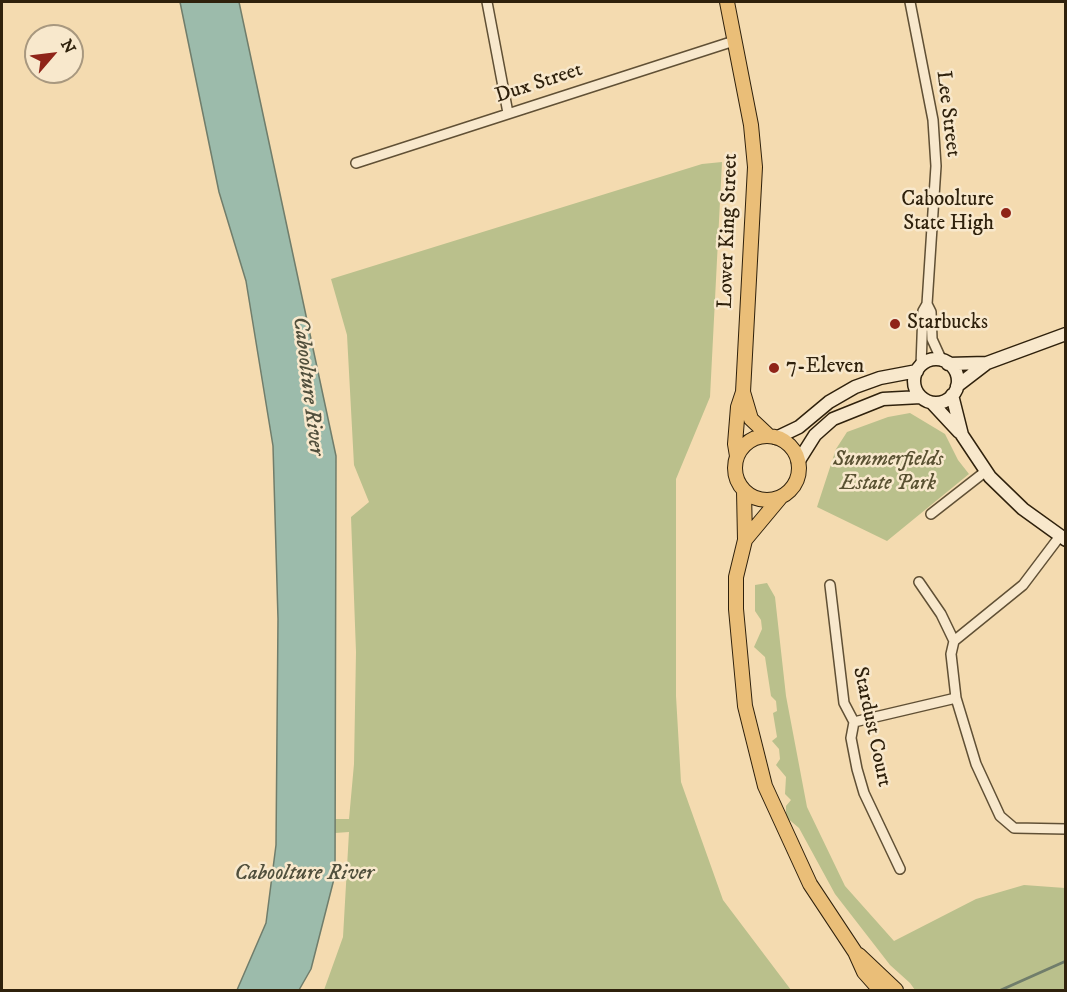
<!DOCTYPE html>
<html>
<head>
<meta charset="utf-8">
<style>
	body { margin:0 }
	#map { position:relative; width:1067px; height:992px; overflow:hidden; background:#f4dbb0; font-family:"IM FELL DW Pica",serif }
	canvas { display:block }
	.frame { position:absolute; inset:0; border:3px solid #2f210c; pointer-events:none }
	.north { position:absolute; left:24px; top:24px; width:60px; height:60px; box-sizing:border-box; background:#f8e8cc; border:2px solid #a8987f; border-radius:50%; rotate:62deg; font-size:16px; font-weight:700; line-height:24px; text-align:center; color:#2f210c }
	.north::after { content:''; display:block; margin:auto; width:21px; height:27px; background:#8f2418; clip-path:polygon(50% 0,100% 100%,50% 72%,0 100%) }
</style>
</head>
<body>
<div id="map">
<canvas width="1067" height="992"></canvas>
<div class="frame"></div>
<div class="north">N</div>
</div>
<script>
const c = document.querySelector('canvas').getContext('2d');
c.lineJoin = 'round';
function fill(path, color) { c.fillStyle = color; c.fill(path, 'evenodd'); }
const poly = rows => new Path2D(rows.map(r => 'M' + r).join(''));
function trace(path, color, width, dash) { c.strokeStyle = color; c.lineWidth = width; c.lineCap = dash ? 'butt' : 'round'; c.setLineDash(dash || []); c.stroke(path); }
function label(font, color, halo, rows, align = 'center') {
  c.font = font + ' "IM FELL DW Pica",serif'; c.lineWidth = 5; c.setLineDash([]); c.textBaseline = 'middle'; c.strokeStyle = halo; c.fillStyle = color; for (const [text, x, y, turn = 0] of rows) {
    c.save(); c.translate(x, y); c.rotate((+turn || 0) * Math.PI / 180); c.textAlign = isNaN(turn) ? turn : align; if (halo) c.strokeText(text, 0, 0); c.fillText(text, 0, 0); c.restore();
  }
}
fill(poly([
	[722,162,710,397,676,479,676,696,681,782,723,900,791,990,324,990,343,937,349,832,335,833,335,819,349,819,354,764,356,652,351,517,369,502,354,465,347,335,331,279,702,164],
	[910,413,945,434,958,460,969,474,887,541,817,507,836,449,847,432,888,417],
	[767,583,775,597,786,696,807,807,845,886,894,941,976,899,1024,885,1065,888,1065,990,915,990,910,983,890,965,835,894,799,828,786,817,786,806,791,800,785,794,786,777,776,765,780,759,779,749,772,741,777,737,773,713,777,711,776,701,771,696,765,657,754,647,762,629,761,620,755,611,755,585]
]), '#bac08c');
const water = poly([
	[180,2,239,2,336,456,335,875,311,969,299,990,237,990,266,923,276,845,278,619,273,446,246,281,219,192,180,2]
]);
fill(water, '#9cbbab');
trace(water, '#707d6b', 1.5);
trace(poly([
	[1001,990,1066,961]
]), '#707d6b', 3);
const street = poly([
	[487,2,508,113],
	[910,2,933,120,936,166,927,304,923,311,921,366],
	[356,163,734,41],
	[927,304,931,312,932,339,942,361],
	[931,514,986,471],
	[1060,536,1023,585,954,641,951,654,956,698,976,764,1000,816,1014,828,1066,829],
	[919,582,941,614,954,641],
	[830,585,844,703,854,722,851,738,857,769,864,793,900,869],
	[854,722,956,698]
]);
const secondary = poly([
	'914 381a22 22 0 1 1 44 0a22 22 0 1 1-44 0Z',
	[948,364,987,363,1066,334],
	[957,386,987,363],
	[952,395,962,435,990,477,1023,509,1066,540],
	[932,403,959,432],
	[776,438,799,427,829,402,855,387,880,378,917,371],
	[798,462,815,435,833,419,883,399,921,397]
]);
const primary = poly([
	[727,2,751,125,755,167,743,392,738,407,735,444,737,456],
	[743,392,751,419,769,436],
	'735 468a32 32 0 1 1 64 0a32 32 0 1 1-64 0Z',
	[744,491,745,540,736,577,736,609,745,706,765,786,810,884,855,952,864,972,880,990],
	[745,540,780,498],
	[859,955,896,990]
]);
trace(street, '#605035', 12);
trace(secondary, '#2f210c', 15);
trace(primary, '#2f210c', 16);
trace(street, '#f8e8cc', 9);
trace(secondary, '#f8e8cc', 12);
trace(primary, '#eabe78', 14);
for (const [x, y, r, color] of [
	[1006,213,6,"#8f2418"],
	[895,324,6,"#8f2418"],
	[774,368,6,"#8f2418"]
]) { const dot = new Path2D(); dot.arc(x, y, r, 0, 2 * Math.PI); c.fillStyle = color; c.fill(dot); trace(dot, '#f8e8cc', 2); }
label('21px', '#2f210c', '#f8e8cc', [
	["Dux Street",539,84,-18],
	["Lee Street",947,114,83],
	["Lower King Street",729,231,-88],
	["Stardust Court",871,727,78]
]);
label('21px', '#2f210c', '#f8e8cc', [
	["Caboolture",994,201,"right"],
	["State High",994,225,"right"],
	["Starbucks",907,324],
	["7-Eleven",786,368]
], 'left');
label('italic 21px', '#595132', '#f8e8cc', [
	["Summerfields",888,461],
	["Estate Park",888,485]
]);
label('italic 22px', '#504f3c', '#f8e8cc', [
	["Caboolture River",307,386,83],
	["Caboolture River",304,874]
]);
</script>
</body>
</html>
